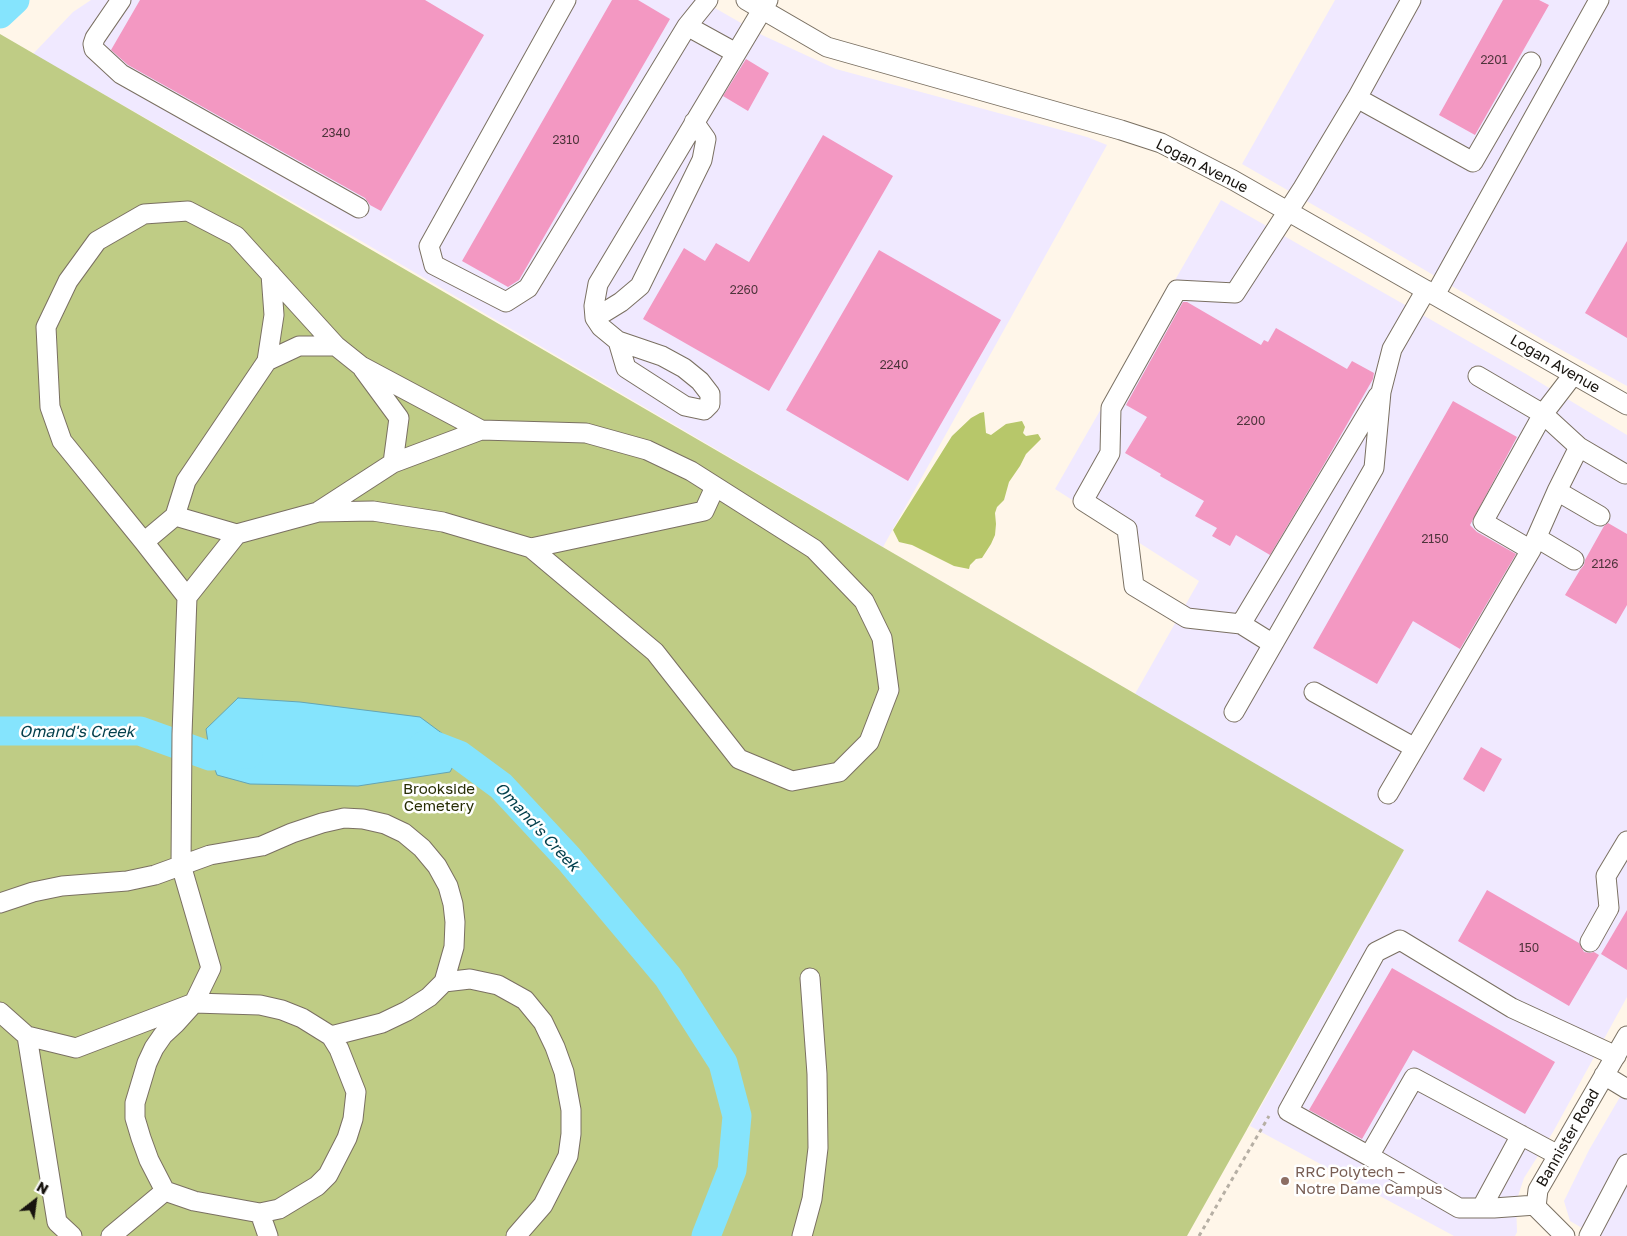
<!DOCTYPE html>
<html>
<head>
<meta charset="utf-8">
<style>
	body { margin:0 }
	#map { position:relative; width:1627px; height:1236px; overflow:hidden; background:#fff6e9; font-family:"Golos Text",sans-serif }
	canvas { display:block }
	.north { position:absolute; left:10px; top:1176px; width:50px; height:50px; -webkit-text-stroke:4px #fff; paint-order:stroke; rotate:30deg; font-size:14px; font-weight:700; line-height:20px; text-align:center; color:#17130e }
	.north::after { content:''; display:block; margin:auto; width:18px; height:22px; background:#17130e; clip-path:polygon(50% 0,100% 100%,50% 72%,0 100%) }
</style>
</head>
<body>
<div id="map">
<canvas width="1627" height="1236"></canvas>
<div class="north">N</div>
</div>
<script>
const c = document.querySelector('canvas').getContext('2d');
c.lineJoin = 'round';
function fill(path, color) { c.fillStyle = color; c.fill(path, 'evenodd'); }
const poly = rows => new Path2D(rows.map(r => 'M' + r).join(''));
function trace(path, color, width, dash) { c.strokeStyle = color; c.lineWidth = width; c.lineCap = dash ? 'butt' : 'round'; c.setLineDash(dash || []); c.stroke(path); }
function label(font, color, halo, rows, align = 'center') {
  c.font = font + ' "Golos Text",sans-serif'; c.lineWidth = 5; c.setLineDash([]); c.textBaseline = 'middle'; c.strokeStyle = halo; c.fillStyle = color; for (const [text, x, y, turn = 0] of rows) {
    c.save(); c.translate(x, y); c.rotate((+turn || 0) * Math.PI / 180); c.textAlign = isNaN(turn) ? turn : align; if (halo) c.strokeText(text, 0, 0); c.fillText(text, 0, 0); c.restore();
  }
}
fill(poly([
	[91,0,701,0,762,35,836,69,1087,137,1107,145,883,547,361,241,33,54,73,12],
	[1335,0,1627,0,1627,386,1540,338,1357,230,1242,164],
	[1221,200,1526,374,1627,435,1627,997,1553,1132,1524,1178,1516,1202,1517,1232,1515,1236,1454,1236,1250,1126,1404,850,1135,694,1199,581,1055,489],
	[1627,1085,1627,1236,1596,1236,1570,1221,1564,1201,1589,1150]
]), '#f0e9ff');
fill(poly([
	[0,34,1404,850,1187,1236,0,1236]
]), '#bfcc85');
fill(poly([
	[984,412,986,433,991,435,1006,424,1022,421,1025,427,1023,433,1026,436,1038,434,1041,439,1026,454,1020,466,1009,482,1004,500,997,507,995,513,996,524,995,535,991,544,982,558,976,559,970,565,969,569,954,566,912,545,899,542,893,530,952,436,971,418,980,413]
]), '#b7c76a');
const water = poly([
	[238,698,300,702,420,717,455,743,459,755,450,772,358,786,250,784,217,775,210,756,206,729,238,698]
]);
fill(water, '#85e4fd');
trace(water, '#64a5b5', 1);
trace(poly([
	[0,14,15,0],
	[0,731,140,731,210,756,248,754],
	[423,746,433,745,459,755,501,786,569,859,668,977,723,1063,737,1116,732,1170,706,1236]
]), '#85e4fd', 29);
fill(poly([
	[140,0,425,0,484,35,381,211,370,205,365,198,128,65,111,50],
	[612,0,638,0,670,19,519,280,508,287,462,261],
	[1503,0,1539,0,1549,5,1475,135,1439,115],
	[746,59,769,73,748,111,723,96],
	[823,135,893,176,769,391,643,319,684,248,705,261,716,243,749,262],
	[1627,241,1627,338,1585,313],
	[879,250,1001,320,908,481,786,410],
	[1183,302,1187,302,1261,345,1264,340,1268,342,1276,328,1347,369,1352,361,1374,373,1373,379,1323,466,1270,555,1236,535,1230,546,1212,536,1217,528,1195,516,1204,501,1160,476,1161,474,1125,453,1147,417,1126,405],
	[1453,401,1517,437,1470,525,1477,532,1516,554,1460,649,1413,621,1377,684,1313,648],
	[1608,523,1627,534,1627,605,1616,624,1565,595,1580,570,1584,565,1585,560,1604,526],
	[1481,747,1502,759,1484,792,1463,779],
	[1487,890,1579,943,1584,952,1590,953,1594,952,1599,955,1569,1006,1458,941],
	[1627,910,1627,970,1601,954],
	[1392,968,1555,1062,1525,1114,1413,1050,1362,1139,1309,1110]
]), '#f398c2');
const minor = poly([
	[121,0,95,38,93,44,94,49,121,74,359,208],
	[566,0,429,246,434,265,506,302,528,288,687,26,708,0],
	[746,0,827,47,1121,130,1161,143,1233,180,1627,405],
	[687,26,736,53],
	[1357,98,1473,162,1531,62],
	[1435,295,1599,0],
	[595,318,621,302,640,286,702,160,706,139,694,122],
	[618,341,626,368,685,406,704,410,710,404,710,394,700,381,684,368,662,356,618,341,601,327,595,318,594,306,598,284,768,0],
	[267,361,274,315,271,274],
	[1478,376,1543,414,1483,522,1531,550],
	[1579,447,1625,474],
	[393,463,481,430],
	[1557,491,1600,516],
	[319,511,393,463,399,418,363,369],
	[175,516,186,481,267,361,299,346,336,346],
	[1537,538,1574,560],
	[144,542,175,516,237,534],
	[531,548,704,511,715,487],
	[1241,624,1187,618,1134,586,1127,529,1083,501,1110,453,1111,408,1177,290,1235,293,1303,188,1357,98,1411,0],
	[1273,644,1241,624,1378,396],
	[1314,692,1415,748],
	[1234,712,1374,468,1381,392,1392,349,1426,290],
	[1388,794,1531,550,1557,491,1579,447,1543,414,1573,375],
	[0,903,33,892,62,886,127,881,155,875,210,855,262,846,292,833,322,823,344,818,363,819,385,824,404,833,422,848,437,866,448,886,453,904,455,922,454,947,444,982],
	[1590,942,1609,908,1606,876,1627,841],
	[0,1012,27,1036],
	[1604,1075,1627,1089],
	[1369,1156,1288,1111,1376,952,1400,940,1512,1008,1616,1056],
	[165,1191,149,1160,141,1138,135,1118,135,1103,147,1063,154,1048,163,1035,176,1023,194,1003,260,1005,282,1010,302,1018,331,1036],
	[1536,1205,1494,1208,1459,1208,1369,1156,1414,1078,1558,1155],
	[1482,1207,1521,1135],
	[260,1213,268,1236],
	[72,1236,57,1222,27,1036,76,1048,194,1003,211,968,181,865,182,734,187,597,144,542,62,441,50,407,46,327,68,281,97,241,144,214,188,211,236,236,336,346,361,366,481,430,586,433,647,450,691,471,814,549,864,601,882,638,889,690,869,742,839,772,792,781,739,759,655,652,531,548,443,522,373,511,318,512,237,534,187,597],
	[111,1236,165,1191,194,1201,260,1213,279,1209,317,1186,328,1175,347,1138,353,1119,356,1092,339,1049,331,1036,382,1023,407,1011,429,997,444,982,470,979,498,985,525,1000,543,1022,555,1047,564,1072,571,1110,571,1134,568,1156,543,1205,516,1236],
	[802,1236,812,1199,818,1148,817,1074,810,978],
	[1565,1236,1536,1207,1538,1190,1627,1036],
	[1589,1236,1627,1164]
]);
trace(minor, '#7a7062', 21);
trace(poly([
	[1199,1236,1269,1116]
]), '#b6afa4', 3, [4, 4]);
trace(minor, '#fff', 19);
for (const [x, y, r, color] of [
	[1285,1181,5,"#8d6e63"]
]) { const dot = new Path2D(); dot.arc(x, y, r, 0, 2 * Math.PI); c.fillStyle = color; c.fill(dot); trace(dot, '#fff', 2); }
label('12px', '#4e343b', null, [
	["2201",1494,60],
	["2340",336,133],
	["2310",566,140],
	["2260",744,290],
	["2240",894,365],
	["2200",1251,421],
	["2150",1435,539],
	["2126",1605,564],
	["150",1529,948]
]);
label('15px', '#17130e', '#fff', [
	["Logan Avenue",1202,166,27],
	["Logan Avenue",1555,364,30],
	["Bannister Road",1568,1138,-60]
]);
label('15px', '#272d04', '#fff', [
	["Brookside",439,789],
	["Cemetery",439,806]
]);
label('15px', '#785e54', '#fff', [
	["RRC Polytech –",1295,1172],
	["Notre Dame Campus",1295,1189]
], 'left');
label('italic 16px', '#023f4c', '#fff', [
	["Omand's Creek",77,732],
	["Omand's Creek",537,827,47]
]);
</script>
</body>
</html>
